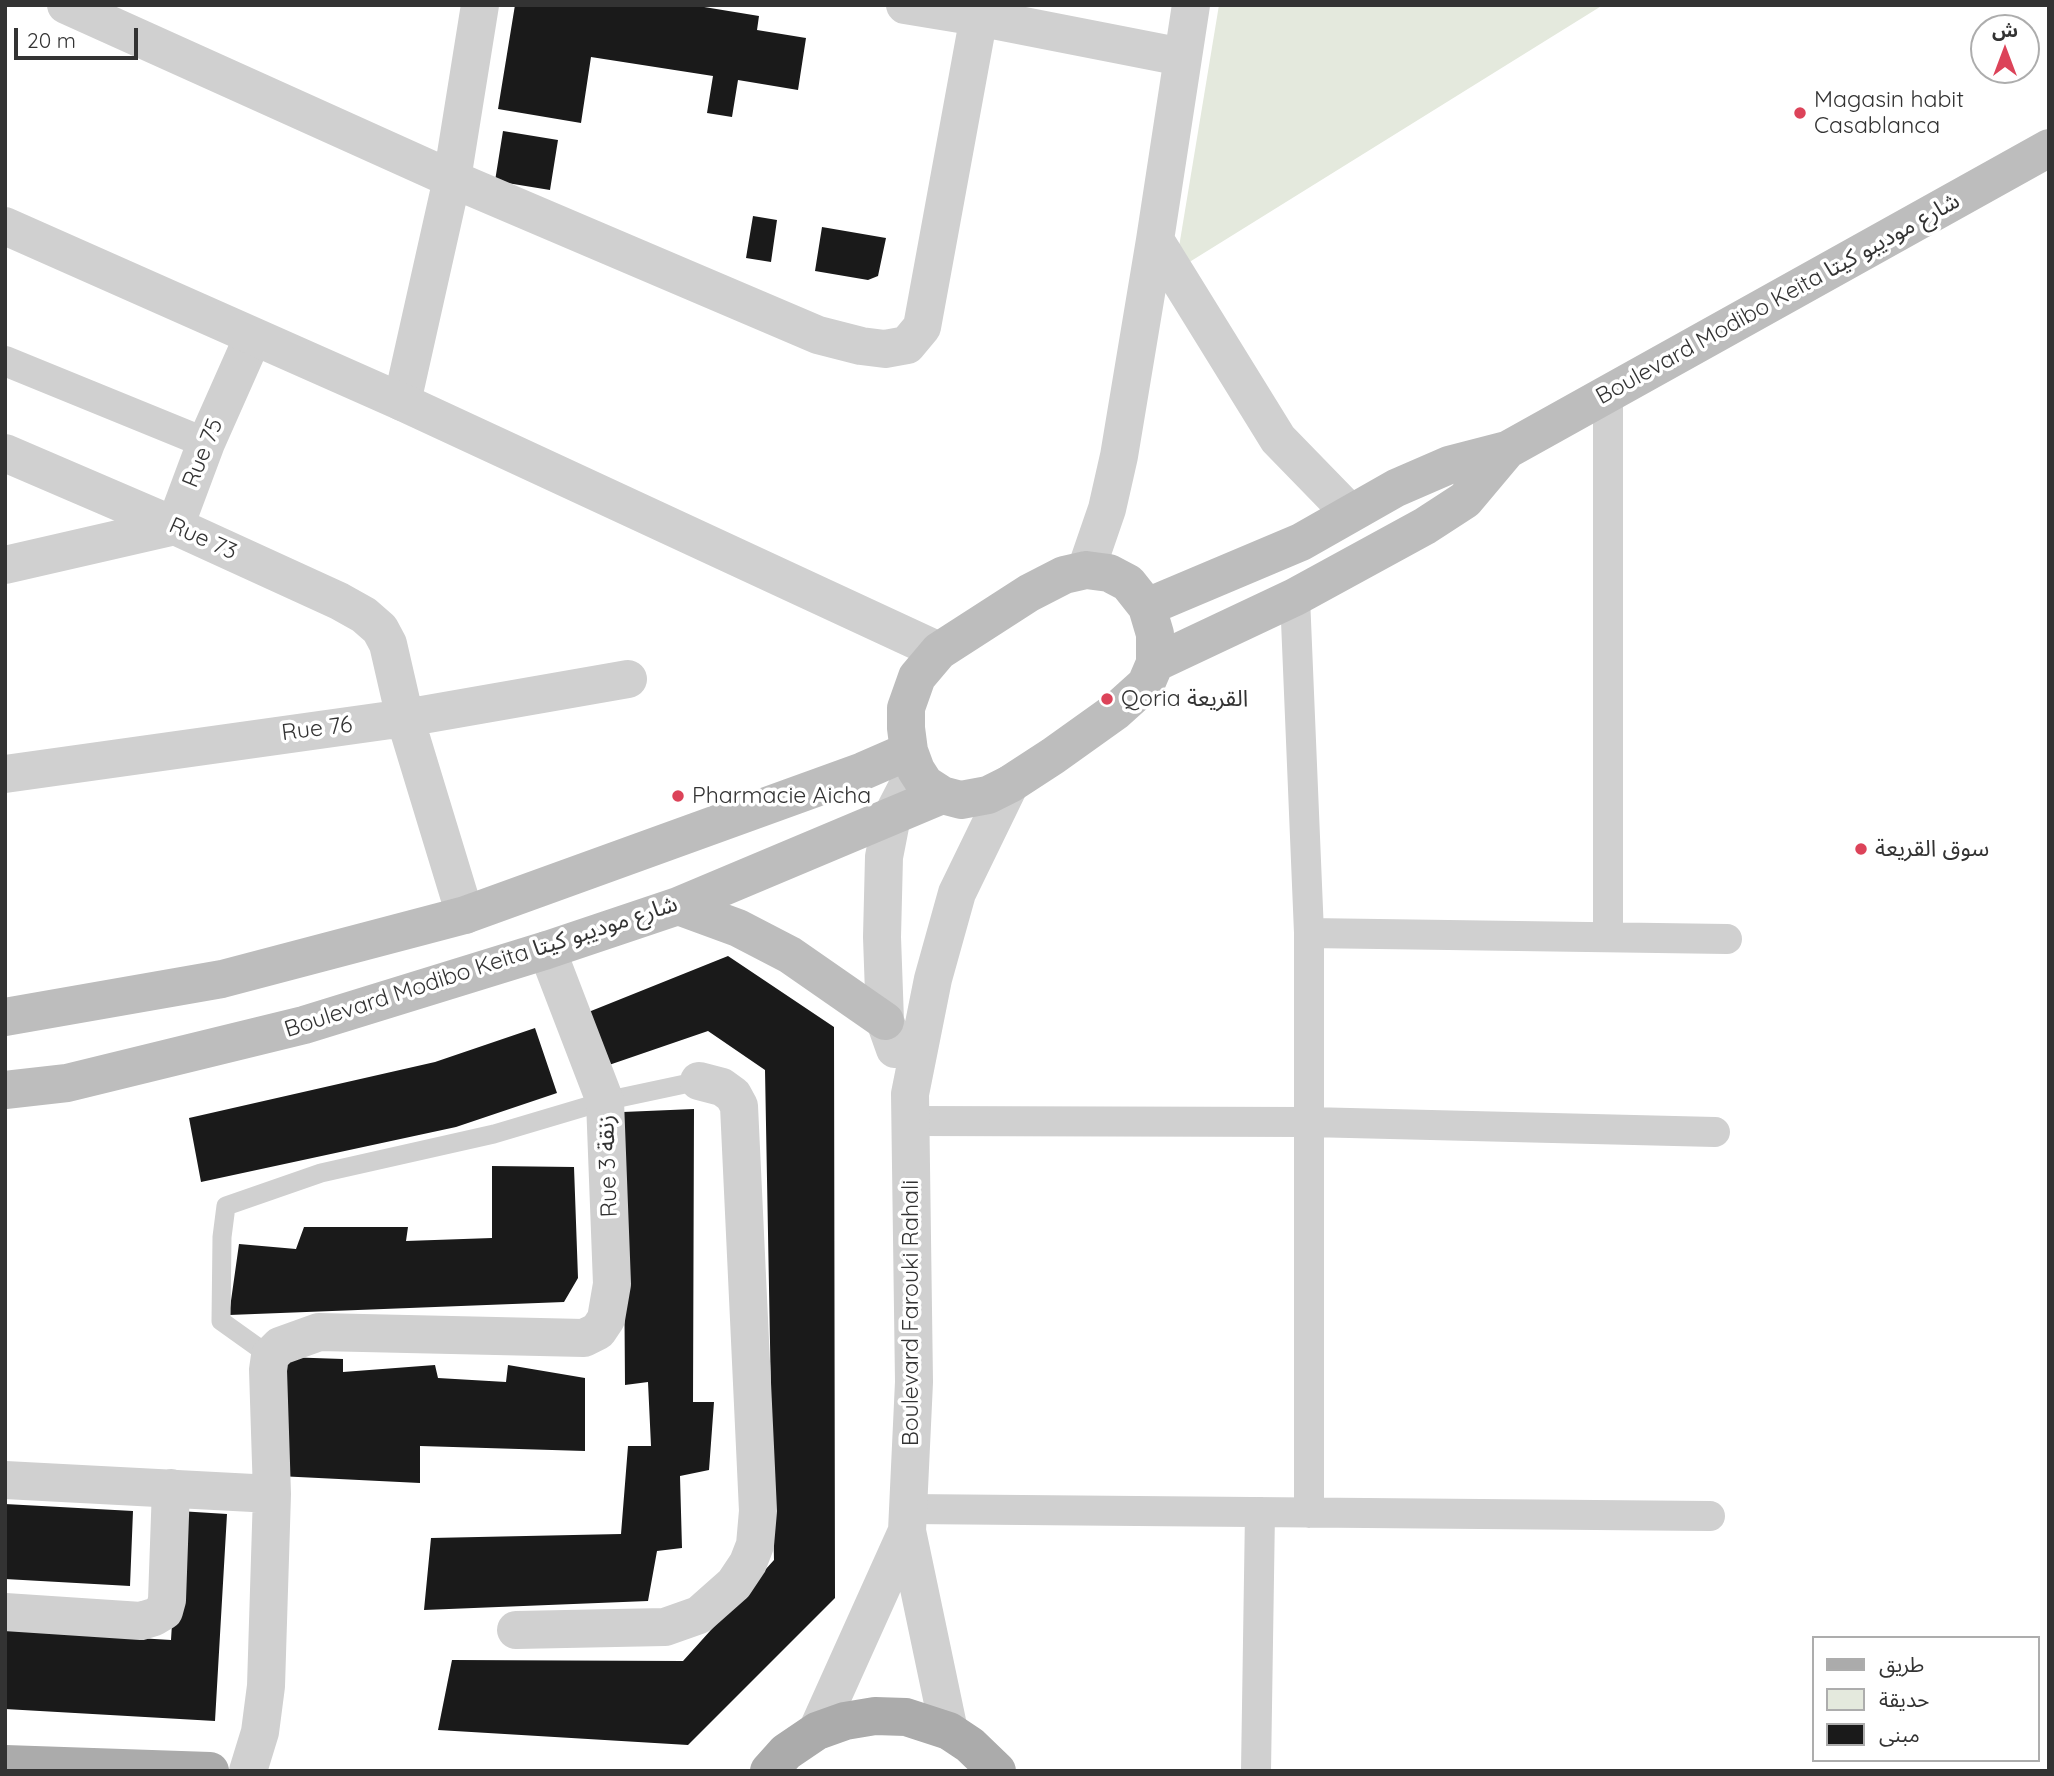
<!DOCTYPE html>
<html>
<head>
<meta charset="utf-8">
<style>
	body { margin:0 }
	#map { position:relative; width:2054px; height:1776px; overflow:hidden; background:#fff; font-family:Quicksand,"Noto Sans Arabic",sans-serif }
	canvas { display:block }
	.frame { position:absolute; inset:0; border:7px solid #333; pointer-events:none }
	.legend { position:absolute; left:1812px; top:1636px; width:228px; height:126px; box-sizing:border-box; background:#fff; border:2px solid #adadad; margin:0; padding:9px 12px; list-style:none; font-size:21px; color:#333 }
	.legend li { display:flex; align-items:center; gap:14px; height:35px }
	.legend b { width:35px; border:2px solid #adadad }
	.north { position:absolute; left:1970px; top:14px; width:70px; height:70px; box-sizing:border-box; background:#fff; border:2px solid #adadad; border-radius:50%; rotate:0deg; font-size:19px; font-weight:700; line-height:28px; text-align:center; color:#333 }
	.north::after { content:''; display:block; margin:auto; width:24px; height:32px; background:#dc4359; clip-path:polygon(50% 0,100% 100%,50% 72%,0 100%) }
	.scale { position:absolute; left:14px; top:28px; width:124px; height:32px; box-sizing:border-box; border:4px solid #333; border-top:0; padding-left:9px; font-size:21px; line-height:24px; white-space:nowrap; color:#333; -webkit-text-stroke:5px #fff; paint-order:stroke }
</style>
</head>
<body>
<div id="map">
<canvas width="2054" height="1776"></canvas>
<div class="frame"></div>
<ul class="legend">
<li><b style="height:9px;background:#ababab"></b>طريق</li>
<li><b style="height:19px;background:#e4e9dd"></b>حديقة</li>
<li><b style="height:19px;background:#1a1a1a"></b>مبنى</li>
</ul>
<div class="north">ش</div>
<div class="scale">20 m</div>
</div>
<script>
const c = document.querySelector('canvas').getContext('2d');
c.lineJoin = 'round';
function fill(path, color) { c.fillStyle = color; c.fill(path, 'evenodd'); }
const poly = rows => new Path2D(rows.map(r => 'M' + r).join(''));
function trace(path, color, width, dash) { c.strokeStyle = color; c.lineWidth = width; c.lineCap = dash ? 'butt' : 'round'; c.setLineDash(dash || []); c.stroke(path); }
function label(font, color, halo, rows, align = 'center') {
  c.font = font + ' Quicksand,"Noto Sans Arabic",sans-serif'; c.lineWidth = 7; c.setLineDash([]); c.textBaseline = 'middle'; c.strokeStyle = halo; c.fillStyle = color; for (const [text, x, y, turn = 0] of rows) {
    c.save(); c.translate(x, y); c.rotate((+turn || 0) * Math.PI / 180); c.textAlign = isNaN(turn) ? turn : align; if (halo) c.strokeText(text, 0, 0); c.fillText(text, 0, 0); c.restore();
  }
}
fill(poly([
	[1219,5,1603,5,1175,271]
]), '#e4e9dd');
fill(poly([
	[515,5,692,5,759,16,757,30,806,38,798,90,738,80,732,117,707,113,713,76,591,57,581,123,498,109],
	[503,131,558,140,550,190,495,181],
	[753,216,777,220,771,262,746,258],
	[822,227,886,238,878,276,868,280,815,271],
	[728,956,834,1027,835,1598,688,1745,438,1730,452,1660,683,1661,774,1560,765,1070,708,1031,606,1066,586,1013],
	[535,1028,557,1093,456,1127,201,1182,189,1118,435,1062],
	[694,1109,693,1402,714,1402,709,1470,680,1476,682,1548,657,1551,648,1601,424,1610,431,1538,621,1534,628,1446,651,1446,648,1382,625,1385,623,1112],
	[492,1166,574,1167,578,1278,564,1302,229,1315,239,1244,296,1249,304,1227,408,1227,406,1241,492,1238],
	[284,1357,343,1359,343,1372,435,1365,438,1378,506,1382,508,1365,585,1378,585,1451,420,1446,420,1483,278,1476],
	[5,1504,133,1511,130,1586,5,1579],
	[179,1511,227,1514,215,1721,5,1709,5,1630,171,1640]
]), '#1a1a1a');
trace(poly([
	[270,1356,221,1321,222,1237,226,1206,321,1173,494,1134,605,1101,699,1081]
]), '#d0d0d0', 19);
trace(poly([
	[5,361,206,443],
	[1608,394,1608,937],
	[1295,597,1309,933,1309,1513],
	[1309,933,1727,939],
	[911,1121,1309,1122,1715,1132],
	[908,1509,1710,1516],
	[1256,1771,1260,1512]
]), '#d0d0d0', 30);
trace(poly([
	[66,5,452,179,818,335,861,346,885,349,907,345,922,327,981,5],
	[905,5,978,17,1182,57],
	[1155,240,1278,439,1350,513],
	[402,402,452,179,480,5],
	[5,453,175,526,339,601,364,615,380,629,388,644,405,718,465,915],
	[175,526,206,443,253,337],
	[5,565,175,526],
	[1086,570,1107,509,1119,456,1155,240,1191,5],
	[5,774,405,718,628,679],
	[5,1480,272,1494],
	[5,1612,141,1621,154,1617,164,1611,167,1600,171,1488],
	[516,1630,665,1627,699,1615,734,1584,748,1563,755,1545,758,1511,739,1106,733,1095,722,1087,699,1081],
	[248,1771,260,1732,266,1686,272,1494,268,1370,270,1356,280,1346,319,1332,584,1338,598,1331,606,1319,612,1284,605,1101,547,950]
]), '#d0d0d0', 38);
trace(poly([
	[5,226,402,402,939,651],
	[895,1049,885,1021,882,937,884,857,892,816,906,789],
	[817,1731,907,1531],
	[949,1731,907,1531,914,1382,910,1094,933,979,957,893,1010,784]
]), '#d0d0d0', 38);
trace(poly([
	[1086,570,1109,573,1128,583,1147,607,1155,634,1155,663,1146,684,1116,711,1053,756,1010,784,988,795,961,800,942,795,925,784,916,770,909,751,906,728,906,708,917,677,939,651,1029,593,1064,575,1086,570],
	[1147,607,1301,542,1396,488,1449,465,1507,450,2049,148],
	[1155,663,1295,597,1425,526,1465,500,1507,450],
	[678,906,738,928,790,955,885,1021],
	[5,1017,222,979,465,915,863,771,909,751],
	[5,1090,67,1083,304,1025,547,950,678,906,942,795]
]), '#bdbdbd', 38);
trace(poly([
	[5,1764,210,1771],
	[769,1771,786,1752,817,1731,845,1721,875,1716,906,1717,949,1731,970,1745,997,1771]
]), '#ababab', 38);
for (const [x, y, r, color] of [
	[1800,113,7,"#dc4359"],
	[1107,699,7,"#dc4359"],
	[678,796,7,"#dc4359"],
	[1861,849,7,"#dc4359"]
]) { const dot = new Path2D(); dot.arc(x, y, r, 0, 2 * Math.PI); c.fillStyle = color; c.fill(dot); trace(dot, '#fff', 2.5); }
label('23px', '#333', '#fff', [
	["Magasin habit",1814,100],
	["Casablanca",1814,126],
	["Qoria القريعة",1121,699],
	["Pharmacie Aicha",692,796],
	["سوق القريعة",1875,849]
], 'left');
label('23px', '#333', '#fff', [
	["Boulevard Modibo Keita شارع موديبو كيتا",1778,299,-29],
	["Rue 75",203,453,-68],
	["Rue 73",203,539,24],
	["Rue 76",317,729,-7],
	["Boulevard Modibo Keita شارع موديبو كيتا",481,967,-18],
	["Rue 3 زنقة",608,1166,-92],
	["Boulevard Farouki Rahali",911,1313,-90]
]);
</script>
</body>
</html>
